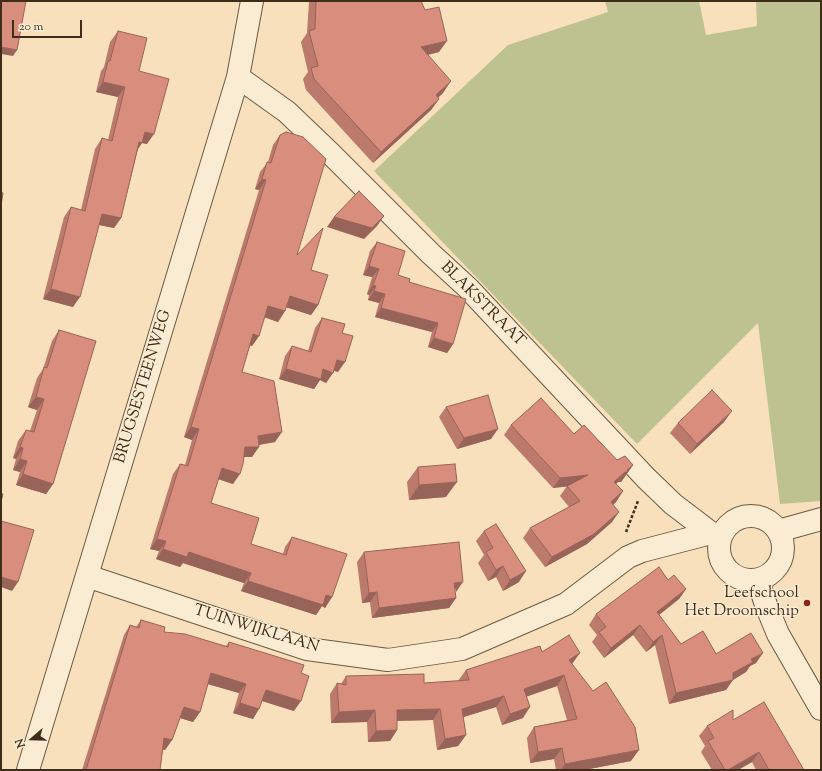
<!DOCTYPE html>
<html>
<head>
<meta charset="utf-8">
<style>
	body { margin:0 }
	#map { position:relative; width:822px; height:771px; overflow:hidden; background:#f8e0bc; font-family:"Sorts Mill Goudy",serif }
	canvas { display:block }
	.frame { position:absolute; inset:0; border:2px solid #3e2d19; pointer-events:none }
	.north { position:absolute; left:12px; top:719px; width:40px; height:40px; -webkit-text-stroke:3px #faebd3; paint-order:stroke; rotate:250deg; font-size:11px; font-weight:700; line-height:16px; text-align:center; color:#3e2d19 }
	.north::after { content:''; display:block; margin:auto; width:14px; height:18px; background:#3e2d19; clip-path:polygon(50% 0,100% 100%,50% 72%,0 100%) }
	.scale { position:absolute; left:12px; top:20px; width:70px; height:18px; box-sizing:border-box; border:2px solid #3e2d19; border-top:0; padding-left:5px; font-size:12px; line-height:14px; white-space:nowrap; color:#3e2d19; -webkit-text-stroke:3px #faebd3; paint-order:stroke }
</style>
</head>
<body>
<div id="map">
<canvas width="822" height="771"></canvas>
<div class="frame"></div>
<div class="north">N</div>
<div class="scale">20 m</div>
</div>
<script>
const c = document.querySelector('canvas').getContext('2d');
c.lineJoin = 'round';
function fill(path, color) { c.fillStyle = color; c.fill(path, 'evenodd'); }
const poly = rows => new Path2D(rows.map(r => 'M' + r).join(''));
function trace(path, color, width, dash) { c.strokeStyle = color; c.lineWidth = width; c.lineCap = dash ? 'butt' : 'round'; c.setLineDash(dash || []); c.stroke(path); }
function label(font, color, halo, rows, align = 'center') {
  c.font = font + ' "Sorts Mill Goudy",serif'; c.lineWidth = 3; c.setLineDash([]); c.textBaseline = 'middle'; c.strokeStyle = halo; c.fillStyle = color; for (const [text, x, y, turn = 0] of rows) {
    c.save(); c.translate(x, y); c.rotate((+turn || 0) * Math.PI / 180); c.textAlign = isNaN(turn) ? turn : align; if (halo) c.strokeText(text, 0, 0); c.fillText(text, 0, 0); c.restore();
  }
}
fill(poly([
	[605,1,699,1,706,35,757,26,756,1,821,1,821,501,780,504,758,323,637,444,374,171,508,45,608,12]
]), '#bec290');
const street = poly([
	[238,77,287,112,332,155,431,254,468,288,646,478,673,504,711,533,720,537],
	'719 548a32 32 0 1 1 64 0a32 32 0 1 1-64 0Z',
	[778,531,821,519],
	[87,576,307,649,388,660,462,649,566,604,628,557,642,551,711,533],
	[758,580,766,605,778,634,821,709],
	[28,770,238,77,252,1]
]);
trace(street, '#6c5a42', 24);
trace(poly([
	[626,532,638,501]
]), '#3e2d19', 2.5, [3, 2]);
trace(street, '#faebd3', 22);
fill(poly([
	[309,1,421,1,439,52,428,55,443,93,438,98,439,99,431,110,373,163,306,90,303,79,308,72,301,42,307,33],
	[118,31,139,71,147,144,142,143,138,149,121,218,114,228,99,225,73,307,43,299,64,217,71,207,81,210,95,149,102,138,108,140,118,97,96,92,101,71,104,67,110,42],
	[280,135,297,255,311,270,318,305,311,315,286,307,285,311,278,322,264,317,259,336,252,346,250,345,242,372,275,442,259,445,252,457,244,457,233,484,218,479,211,503,251,544,283,554,285,547,292,537,332,597,325,608,322,606,316,615,241,591,244,583,183,563,180,567,156,559,159,551,150,549,173,474,180,464,185,465,192,440,184,437,259,190,255,189,260,172,268,162,273,145],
	[377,242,398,275,409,282,453,344,447,353,428,347,432,332,375,317,379,303,368,300,369,295,367,294,372,277,363,275,370,251],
	[322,318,342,333,338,372,334,371,326,383,320,380,314,389,279,379,285,356,292,346,308,351,315,328],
	[59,330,53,484,46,494,16,485,20,472,13,470,16,459,13,458,18,441,26,430,30,431,37,410,28,407,37,378,43,369,52,341],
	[446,407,491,439,457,449,439,417],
	[724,422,690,454,670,433,678,423],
	[511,425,574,434,617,460,633,465,621,482,618,482,616,484,623,491,616,502,613,505,612,522,587,544,545,567,523,538,530,528,569,507,560,496,567,486,553,488,504,435],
	[418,467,446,497,409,500,407,482],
	[484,531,519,582,503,591,496,577,488,581,478,563,484,555,476,541],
	[364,552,455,592,456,598,449,608,372,618,370,602,362,603,357,562],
	[668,580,686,589,679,599,659,615,681,644,716,654,756,663,750,666,746,672,733,679,726,690,669,704,655,645,646,652,633,635,604,658,592,642,597,635,589,625,596,614],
	[141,620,164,632,226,646,229,642,301,673,294,711,262,701,253,719,233,713,239,693,208,684,200,712,193,722,180,718,172,740,165,750,163,749,160,770,82,770,124,635,130,625,136,627],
	[542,652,572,664,631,761,584,770,556,770,554,759,530,763,527,738,534,727,567,720,557,686,527,696,523,718,502,725,496,707,463,717,466,735,458,746,437,750,433,720,397,721,397,730,390,741,368,742,367,722,331,723,330,694,337,683,341,684,346,676,424,683,458,681,466,670],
	[733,720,804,770,756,770,752,762,738,770,712,770,701,752,705,746,699,736,707,726]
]), '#bb7a6c');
fill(poly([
	[447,41,439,52,413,58,421,47],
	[1,47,17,50,13,56,1,54],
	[451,81,443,93,428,106,436,95],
	[103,82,125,87,118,97,96,92],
	[439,99,431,110,373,163,381,152],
	[145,132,154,134,147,144,142,143,135,153,139,142],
	[262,179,266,180,259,190,255,189],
	[102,214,121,218,114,228,95,224],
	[384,216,377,226,364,239,327,227,334,217],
	[369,266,379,269,372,277,363,275],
	[373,285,376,286,369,295,367,294],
	[51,289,80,297,73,307,43,299],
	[374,291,385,294,379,303,368,300],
	[290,296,318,305,311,315,282,306],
	[268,306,285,311,278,322,261,316],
	[381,308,438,323,432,332,375,317],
	[253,334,259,336,252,346,246,344],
	[434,338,453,344,447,353,428,347],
	[337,360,345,362,338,372,330,369],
	[286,369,323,369,333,373,326,383,320,380,314,389,279,379],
	[36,397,44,399,37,410,28,407],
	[732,411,724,422,690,454,697,444],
	[191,427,199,429,192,440,184,437],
	[498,429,491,439,457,449,464,438],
	[282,432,275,442,251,446,258,436],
	[20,447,23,448,16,459,13,458],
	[245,447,259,447,252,457,238,457],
	[20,459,27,461,20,472,13,470],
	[633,465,621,482,618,482,607,492,614,482],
	[222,468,240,474,233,484,215,478],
	[23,474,53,484,46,494,16,485],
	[588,475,581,485,553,488,560,478],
	[457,482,446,497,409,500,419,485],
	[623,491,616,502,604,512,611,502],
	[619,512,612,522,587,544,545,567,552,557],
	[157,539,166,541,159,551,150,549],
	[163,549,189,552,251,573,244,583,183,563,180,567,156,559],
	[503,566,496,577,488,581,496,570],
	[526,571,519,582,503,591,510,580],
	[1,577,18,582,12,591,1,587],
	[248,581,326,595,332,597,325,608,322,606,316,615,241,591],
	[463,582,456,592,454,583],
	[686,589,679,599,650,622,657,612],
	[377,592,370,602,362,603,369,593],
	[456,598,449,608,372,618,379,608],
	[640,625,633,635,604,658,611,648],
	[662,635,655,645,646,652,653,642],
	[580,653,572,664,561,671,569,660],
	[763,653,756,663,750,666,746,672,733,680,726,690,669,704,676,693,751,659],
	[211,673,246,684,239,693,204,683],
	[564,675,557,686,517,700,524,689],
	[266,690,301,701,294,711,259,700],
	[504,696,496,707,454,720,462,709],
	[240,703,259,709,253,719,233,713],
	[184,707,200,712,193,722,177,717],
	[530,707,523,718,502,725,510,714],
	[440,709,433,720,389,721,397,710],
	[375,710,367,722,331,723,339,712],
	[397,730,390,741,368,742,376,731],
	[466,735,458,746,437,750,445,739],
	[164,738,172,740,165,750,157,748],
	[562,748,554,759,530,763,538,752],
	[639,750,631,761,584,770,561,770,565,764],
	[759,752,752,762,738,770,728,770]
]), '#986358');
const building = poly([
	[1,1,26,1,17,50,1,47,1,1],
	[316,1,421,1,425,10,439,7,447,41,421,47,451,81,436,95,439,99,381,152,314,79,311,68,318,66,309,31,315,29,316,1],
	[118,31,147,38,139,71,169,79,154,134,145,132,142,143,139,142,121,218,102,214,80,297,51,289,71,207,85,211,102,138,112,141,125,87,103,82,108,61,110,61,118,31],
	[286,132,303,137,326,159,297,255,323,228,311,270,328,275,318,305,290,296,285,311,268,306,259,336,253,334,242,372,274,381,282,432,258,436,259,447,245,447,243,464,240,474,222,468,211,503,259,518,251,544,286,555,292,537,347,554,332,597,326,595,323,605,248,581,251,573,189,552,187,557,163,549,166,541,157,539,180,464,188,466,199,429,191,427,266,180,262,179,267,162,271,163,280,135,286,132],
	[359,191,384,216,372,228,334,217,359,191],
	[1,192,3,193,1,205,1,192],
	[377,242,405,251,398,275,410,279,409,282,466,299,453,344,434,338,438,323,381,308,385,294,374,291,376,286,373,285,379,269,369,266,377,242],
	[322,318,345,324,342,333,353,336,345,362,337,360,333,373,323,369,321,379,286,369,292,346,311,352,322,318],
	[59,330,96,341,53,484,23,474,27,461,20,459,23,448,20,447,26,430,34,432,44,399,36,397,44,367,47,368,59,330],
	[712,390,732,411,697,444,678,423,712,390],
	[488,395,498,429,464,438,446,407,488,395],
	[541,398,574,434,584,425,617,460,625,456,633,465,627,470,628,472,625,472,614,482,623,491,611,502,619,512,594,534,552,557,530,528,580,501,567,486,588,475,560,478,511,425,541,398],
	[455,464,457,482,419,485,418,467,455,464],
	[1,494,3,494,1,502,1,494],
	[1,521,34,530,18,582,1,577,1,521],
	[496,524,526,571,510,580,503,566,496,570,486,552,493,548,484,531,496,524],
	[459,542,463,582,454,583,456,598,379,608,377,592,369,593,364,552,459,542],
	[659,567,668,580,674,575,686,589,657,612,681,644,703,631,716,654,751,633,763,653,751,659,753,662,733,673,733,680,676,693,662,635,653,642,640,625,611,648,599,632,606,627,596,614,659,567],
	[141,620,165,627,164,632,185,634,228,647,229,642,304,665,301,673,309,676,301,701,266,690,259,709,240,703,246,684,211,673,200,712,184,707,172,740,164,738,160,770,86,770,130,625,139,628,141,620],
	[569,635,580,653,569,660,593,691,606,682,635,727,639,750,565,764,562,748,538,752,534,727,577,719,564,675,524,689,530,707,510,714,504,696,462,709,466,735,445,739,440,709,397,710,397,730,376,731,375,710,339,712,337,683,346,685,346,676,424,674,424,683,469,680,466,670,540,646,542,652,569,635],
	[764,702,804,770,769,770,759,752,728,770,725,770,708,741,714,738,707,726,733,710,733,720,764,702]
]);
fill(building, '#d98e7d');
trace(building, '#986358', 1);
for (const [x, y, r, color] of [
	[807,603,4,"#8f2418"]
]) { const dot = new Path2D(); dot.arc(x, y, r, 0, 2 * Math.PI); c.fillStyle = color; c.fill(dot); trace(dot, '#faebd3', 1.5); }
label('16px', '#3e2d19', '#faebd3', [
	["BLAKSTRAAT",482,305,45],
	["BRUGSESTEENWEG",144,387,-73],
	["TUINWIJKLAAN",256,630,17]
]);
label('16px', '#3e2d19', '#faebd3', [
	["Leefschool",799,594],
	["Het Droomschip",799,612]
], 'right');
</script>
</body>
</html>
